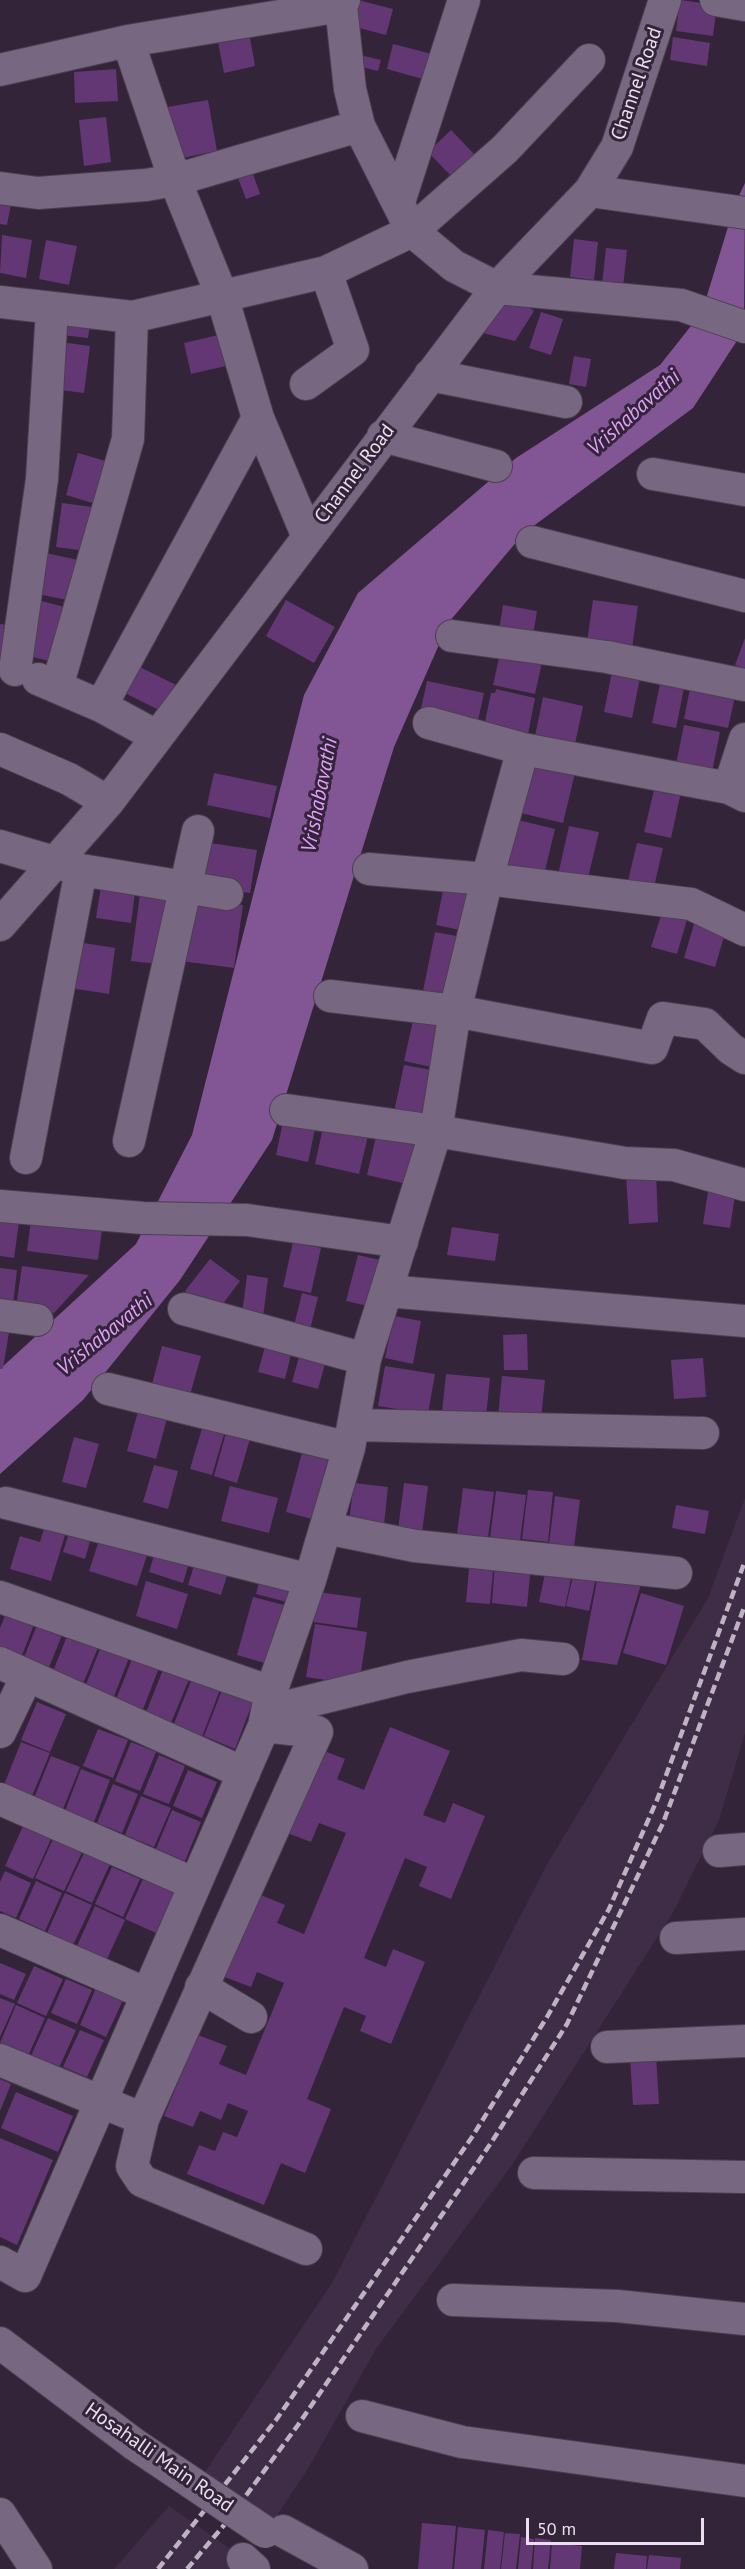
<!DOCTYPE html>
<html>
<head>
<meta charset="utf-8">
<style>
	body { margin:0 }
	#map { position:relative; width:745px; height:2569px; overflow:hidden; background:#332439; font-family:"PT Sans",sans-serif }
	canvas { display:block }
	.scale { position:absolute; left:526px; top:2518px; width:178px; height:27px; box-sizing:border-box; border:3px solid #e9dfed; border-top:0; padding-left:8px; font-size:18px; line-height:21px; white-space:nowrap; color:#e9dfed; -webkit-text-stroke:4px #332439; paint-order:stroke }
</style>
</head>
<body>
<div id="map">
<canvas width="745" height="2569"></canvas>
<div class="scale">50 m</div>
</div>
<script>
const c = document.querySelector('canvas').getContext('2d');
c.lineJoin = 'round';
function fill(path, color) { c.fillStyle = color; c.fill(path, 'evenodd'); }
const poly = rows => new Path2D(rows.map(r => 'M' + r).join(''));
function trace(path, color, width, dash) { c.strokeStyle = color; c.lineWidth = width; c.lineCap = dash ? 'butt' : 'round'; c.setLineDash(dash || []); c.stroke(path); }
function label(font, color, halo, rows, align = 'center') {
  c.font = font + ' "PT Sans",sans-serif'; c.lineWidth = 6; c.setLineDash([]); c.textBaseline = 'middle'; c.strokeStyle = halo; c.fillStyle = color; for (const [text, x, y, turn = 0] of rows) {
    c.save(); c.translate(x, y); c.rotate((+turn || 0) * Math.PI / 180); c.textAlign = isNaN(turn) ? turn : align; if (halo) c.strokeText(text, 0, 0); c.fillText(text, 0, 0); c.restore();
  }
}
fill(poly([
	[745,1498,745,1733,719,1820,674,1911,512,2165,376,2349,309,2467,273,2521,203,2475,332,2283,546,1866,708,1598],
	[169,2506,239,2555,230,2569,114,2569]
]), '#3f2c47');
fill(poly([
	[745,183,744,330,693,408,524,533,449,622,394,747,272,1140,180,1280,83,1400,0,1474,0,1369,136,1244,192,1135,304,695,358,593,516,458,660,365,702,312,735,204]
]), '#825594');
fill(poly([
	[358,0,393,9,386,35,348,25],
	[680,0,717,5,713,36,676,31],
	[248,26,255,66,224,73,216,32],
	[673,37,710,43,707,66,670,60],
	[393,44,436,55,430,81,387,69],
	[356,54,381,60,378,71,353,65],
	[116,69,118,101,75,103,74,72],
	[208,100,217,151,177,159,167,107],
	[106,117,111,162,84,166,79,120],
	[451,130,474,154,451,176,428,152],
	[251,168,260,194,246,199,236,173],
	[0,191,13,193,7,225,0,224],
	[2,235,32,240,26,278,0,273],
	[574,239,598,242,594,280,570,277],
	[46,240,77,246,69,285,39,279],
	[606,248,627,250,623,287,602,285],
	[511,294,534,311,515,341,483,333],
	[541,312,563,319,551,355,529,348],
	[65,315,91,318,88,338,62,335],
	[223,334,230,365,191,374,184,343],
	[60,342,90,346,84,393,53,389],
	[574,356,591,359,586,387,569,384],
	[78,453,109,462,96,504,66,495],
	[62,503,92,507,86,551,56,547],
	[46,553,87,562,78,602,37,594],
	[38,600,72,609,58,663,24,655],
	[286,600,335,627,314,663,266,636],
	[593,600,638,606,632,648,587,642],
	[503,605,537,611,532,642,498,637],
	[0,624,15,626,9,662,0,661],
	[745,638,745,669,735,665],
	[501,649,543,658,535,694,493,685],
	[614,662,642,668,632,718,604,712],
	[140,667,178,686,165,713,127,694],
	[662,674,686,678,676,728,652,723],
	[427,681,484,693,476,730,419,718],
	[691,683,736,692,728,728,684,719],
	[496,689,535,698,527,740,483,731,491,693,495,693],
	[543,697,583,706,574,749,534,741],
	[684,725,720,732,710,782,674,774],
	[528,762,575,773,563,823,516,812],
	[214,773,277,786,270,818,207,805],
	[655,786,681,792,671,838,644,832],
	[514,819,555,829,544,875,503,865],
	[569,826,599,832,587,882,558,875],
	[203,842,257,850,250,893,197,885],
	[637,843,663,848,653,891,627,885],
	[102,880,136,885,131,923,96,918],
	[445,881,474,887,465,931,436,925],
	[141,887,167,891,157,964,131,961],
	[190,898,243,905,234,968,181,961],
	[664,906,689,913,677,954,651,947],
	[697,914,728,923,715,967,684,958],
	[435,932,462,937,451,996,423,991],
	[77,942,115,948,109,994,70,988],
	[414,1016,446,1022,436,1068,404,1061],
	[404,1065,437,1071,426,1119,394,1112],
	[284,1117,316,1124,308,1162,276,1155],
	[324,1123,369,1132,359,1174,315,1164],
	[378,1128,417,1136,407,1184,367,1175],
	[656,1172,658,1222,629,1224,626,1174],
	[709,1185,736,1189,730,1228,703,1224],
	[0,1212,20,1215,14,1258,0,1256],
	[32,1213,103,1222,98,1260,27,1251],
	[452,1227,499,1234,495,1261,447,1255],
	[293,1242,321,1248,311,1293,283,1287],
	[358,1255,389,1262,377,1308,346,1301],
	[210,1259,240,1281,216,1313,185,1291],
	[22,1266,89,1275,54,1313,16,1307],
	[0,1268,17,1270,12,1313,0,1312],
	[247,1275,268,1278,263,1317,242,1314],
	[302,1293,318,1297,308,1338,292,1334],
	[394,1316,421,1321,413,1364,385,1358],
	[0,1325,10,1326,3,1369,0,1368],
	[527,1334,528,1370,504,1370,503,1335],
	[267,1339,293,1346,285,1379,258,1372],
	[162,1346,201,1356,188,1402,150,1392],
	[301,1350,327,1357,318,1389,292,1382],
	[703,1358,706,1397,674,1399,671,1360],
	[385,1366,435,1374,428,1414,378,1406],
	[446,1374,490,1378,486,1417,442,1412],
	[502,1376,545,1380,541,1419,498,1416],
	[139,1408,168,1415,156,1459,127,1451],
	[203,1425,225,1431,212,1475,190,1469],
	[226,1433,250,1439,237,1483,214,1476],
	[74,1437,99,1444,86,1488,62,1482],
	[303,1449,329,1455,312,1519,286,1512],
	[154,1465,178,1471,168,1509,143,1502],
	[354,1483,388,1487,384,1525,349,1521],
	[404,1483,428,1486,422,1533,398,1530],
	[230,1486,278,1498,269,1533,221,1521],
	[463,1488,494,1492,488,1538,457,1534],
	[528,1490,553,1492,548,1542,522,1539],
	[496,1491,526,1495,520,1541,490,1538],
	[555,1496,580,1500,574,1547,549,1544],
	[52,1503,73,1509,51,1581,10,1569,20,1536,40,1542],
	[676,1505,709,1511,705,1534,672,1528],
	[76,1511,97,1518,85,1559,63,1552],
	[102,1531,150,1546,137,1586,89,1571],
	[159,1539,193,1550,183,1583,149,1572],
	[202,1540,235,1550,221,1595,188,1585],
	[267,1554,298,1563,287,1602,256,1594],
	[470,1558,494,1560,490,1604,466,1602],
	[495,1561,531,1564,527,1607,492,1603],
	[547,1564,573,1569,565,1607,539,1602],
	[575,1568,597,1573,589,1611,566,1606],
	[598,1575,641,1584,617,1665,582,1660],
	[146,1581,188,1594,177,1629,136,1616],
	[318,1592,361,1598,357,1628,313,1622],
	[641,1593,684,1606,666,1665,623,1653],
	[253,1597,284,1605,268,1664,237,1655],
	[8,1608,36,1619,21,1658,0,1650,0,1628],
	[39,1620,64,1630,48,1670,23,1660],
	[315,1624,367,1632,359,1685,306,1677],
	[69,1631,100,1643,82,1686,52,1674],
	[102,1644,130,1655,113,1699,85,1687],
	[134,1654,160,1665,142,1712,115,1702],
	[164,1667,190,1677,170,1725,145,1715],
	[193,1676,221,1687,202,1737,173,1726],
	[224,1685,255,1696,235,1749,204,1736],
	[37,1702,66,1714,50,1752,21,1740],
	[390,1727,450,1751,423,1815,445,1823,453,1803,485,1816,451,1899,419,1886,427,1867,405,1858,364,1958,386,1967,393,1949,425,1962,391,2044,360,2031,366,2016,344,2007,307,2099,331,2109,305,2173,281,2163,264,2205,187,2174,199,2145,215,2151,223,2132,237,2137,248,2111,228,2103,221,2120,200,2111,193,2127,164,2116,198,2035,227,2046,219,2064,246,2075,284,1983,257,1972,251,1987,222,1976,256,1893,285,1905,277,1923,304,1934,346,1833,319,1823,311,1842,282,1831,316,1748,345,1759,337,1779,364,1790],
	[98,1729,128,1740,113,1778,83,1766],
	[21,1742,50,1753,32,1796,4,1785],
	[131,1742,156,1752,140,1791,115,1781],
	[159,1755,185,1766,169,1804,143,1794],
	[51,1756,80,1767,63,1809,34,1798],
	[81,1769,110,1780,94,1822,65,1811],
	[188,1770,217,1782,202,1818,173,1806],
	[113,1784,138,1794,122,1833,97,1823],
	[141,1796,171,1808,154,1847,125,1835],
	[172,1810,201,1822,185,1861,156,1849],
	[23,1826,51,1839,33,1879,5,1866],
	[53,1839,82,1852,64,1891,35,1878],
	[84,1853,110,1864,92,1903,66,1891],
	[112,1867,140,1879,123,1917,95,1904],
	[5,1871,31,1883,16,1918,0,1911,0,1882],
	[143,1879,174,1893,156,1933,125,1919],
	[36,1881,62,1893,45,1931,19,1919],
	[65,1893,92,1905,73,1945,47,1933],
	[95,1906,125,1920,107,1959,77,1946],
	[0,1963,26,1974,14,2000,0,1994],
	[34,1966,63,1979,46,2016,17,2003],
	[66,1979,92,1990,77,2024,51,2013],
	[96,1988,123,2000,106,2037,80,2025],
	[0,1998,15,2004,0,2037],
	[16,2005,45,2018,28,2056,0,2043],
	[48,2018,76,2030,58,2070,30,2058],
	[80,2030,104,2040,87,2077,63,2067],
	[656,2056,659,2104,633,2105,630,2058],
	[0,2079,11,2084,0,2111],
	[16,2092,73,2116,58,2152,1,2128],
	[0,2138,53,2160,17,2245,0,2237],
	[422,2523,456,2526,452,2569,418,2569],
	[458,2527,485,2530,481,2569,454,2569],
	[488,2530,504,2532,500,2569,484,2569],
	[505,2533,520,2534,516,2569,501,2569],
	[521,2537,534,2539,531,2569,518,2569],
	[535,2538,551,2540,548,2569,533,2569],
	[552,2543,582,2546,580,2569,550,2569],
	[616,2553,647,2556,646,2569,614,2569],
	[649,2555,681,2558,680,2569,647,2569]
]), '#633774');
const minor = poly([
	[344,0,341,6,350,89,359,126,412,231,454,266,497,288,681,305,745,327],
	[716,0,745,5],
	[0,70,128,41,341,6],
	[0,188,38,193,146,185,175,180,359,126],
	[590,191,745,213],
	[399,202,464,0],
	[0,302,132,317,326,272,412,231,505,149,589,60],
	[430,375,566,402],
	[306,384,353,350,326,272],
	[258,418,308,537],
	[383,436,496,466],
	[653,474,745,490],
	[532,542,745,596],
	[452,636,607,657,745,685],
	[15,670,42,479,52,309],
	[38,679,101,706,156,736],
	[57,687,128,439,132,317],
	[101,706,258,418,222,296,175,180,128,41],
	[429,723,523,749,729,788,745,796],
	[0,749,69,779,108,802],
	[729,788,745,739],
	[0,846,81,870,227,894],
	[369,869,487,879,691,904,745,930],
	[0,925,108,802,497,288,590,191,617,147,665,0],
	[330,996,455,1011,652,1048,663,1018,705,1024,731,1049,745,1058],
	[286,1110,436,1131,625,1163,674,1165,745,1185],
	[129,1141,198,831],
	[26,1158,81,870],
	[0,1206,143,1218,247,1220,402,1242],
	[386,1291,745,1321],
	[184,1309,365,1359],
	[0,1315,37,1320],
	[108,1389,349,1448],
	[354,1425,703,1433],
	[6,1503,310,1580],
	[326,1528,415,1546,676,1573],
	[0,1597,271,1692],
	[0,1663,244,1773],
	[269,1711,407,1677,521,1655,563,1659],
	[0,1732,27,1676],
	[0,1799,195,1884],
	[719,1851,745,1849],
	[0,1930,147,1994],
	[676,1938,745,1934],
	[201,1987,251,2017],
	[607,2047,745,2041],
	[0,2060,143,2119,132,2166,142,2181,306,2249],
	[143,2119,317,1732,264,1726],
	[534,2173,745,2177],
	[0,2262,25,2276,264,1726,271,1692,310,1580,349,1448,365,1359,436,1131,455,1011,487,879,523,749],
	[453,2300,617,2306,745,2319],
	[0,2343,134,2444],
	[362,2416,462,2442,745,2481],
	[0,2514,36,2569],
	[283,2531,352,2569],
	[243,2559,254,2569]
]);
trace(minor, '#4c3f51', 34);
trace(minor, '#786780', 32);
trace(poly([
	[158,2569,276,2420,472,2137,547,2017,609,1909,657,1800,745,1561],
	[187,2569,225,2524,298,2425,491,2143,567,2024,663,1823,745,1605]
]), '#beb3c2', 4.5, [9, 4.5]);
const minorBridge = poly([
	[134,2444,265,2532]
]);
trace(minorBridge, '#4c3f51', 34, []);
trace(minorBridge, '#786780', 32);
label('20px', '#e9dfed', '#332439', [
	["Channel Road",637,84,-71],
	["Channel Road",355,474,-53],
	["Hosahalli Main Road",159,2458,35]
]);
label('italic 21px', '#e1a1fb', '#332439', [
	["Vrishabavathi",634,413,-42],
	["Vrishabavathi",320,795,-79],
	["Vrishabavathi",105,1335,-39]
]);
</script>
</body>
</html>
